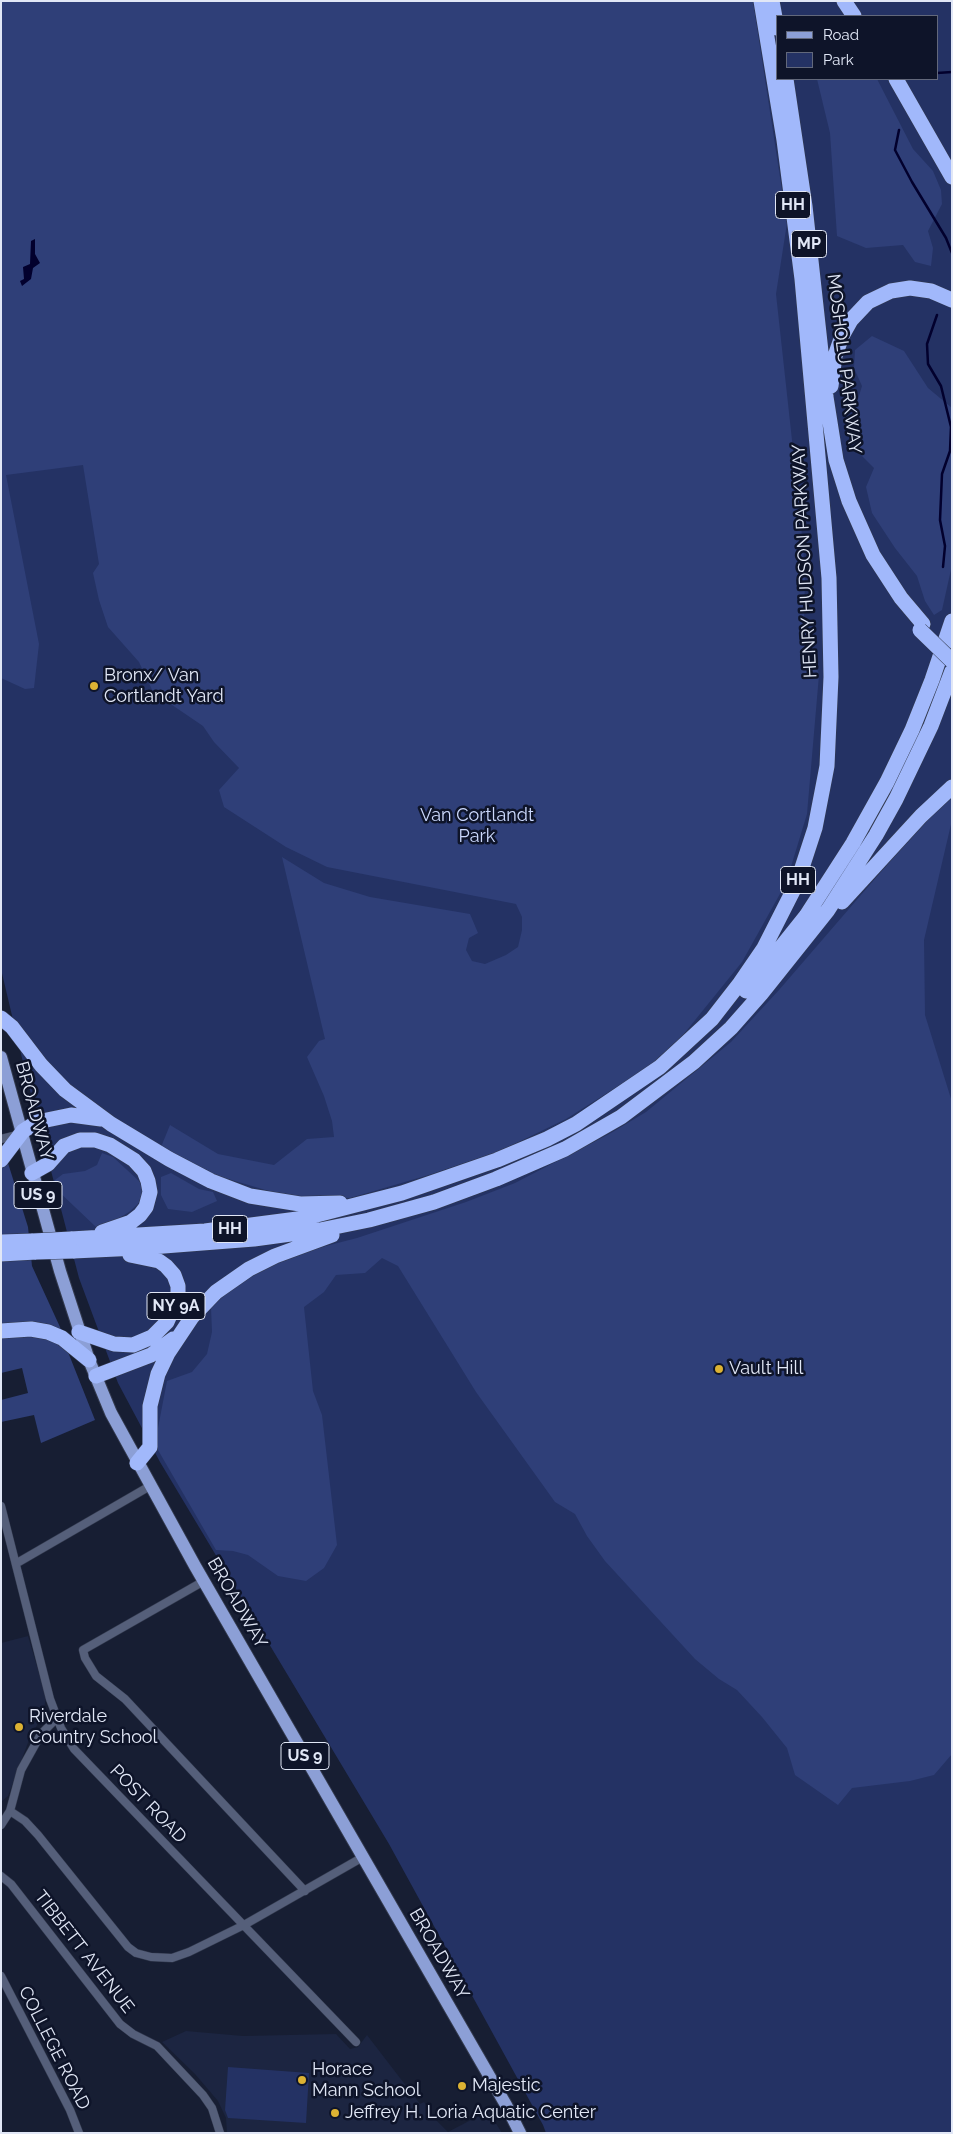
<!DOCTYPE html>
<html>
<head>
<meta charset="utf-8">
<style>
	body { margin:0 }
	#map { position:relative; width:953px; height:2134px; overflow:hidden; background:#171e33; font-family:Raleway,sans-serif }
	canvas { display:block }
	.frame { position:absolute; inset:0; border:2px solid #e1e7f6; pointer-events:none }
	.legend { position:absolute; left:776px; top:15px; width:162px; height:65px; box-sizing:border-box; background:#0e1429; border:1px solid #62687b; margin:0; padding:6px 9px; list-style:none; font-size:15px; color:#e1e7f6 }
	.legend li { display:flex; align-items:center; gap:10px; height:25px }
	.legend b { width:25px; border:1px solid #62687b }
</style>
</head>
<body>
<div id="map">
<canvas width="953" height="2134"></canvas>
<div class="frame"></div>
<ul class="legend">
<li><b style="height:6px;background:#8c9fd6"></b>Road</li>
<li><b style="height:14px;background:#243264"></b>Park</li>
</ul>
</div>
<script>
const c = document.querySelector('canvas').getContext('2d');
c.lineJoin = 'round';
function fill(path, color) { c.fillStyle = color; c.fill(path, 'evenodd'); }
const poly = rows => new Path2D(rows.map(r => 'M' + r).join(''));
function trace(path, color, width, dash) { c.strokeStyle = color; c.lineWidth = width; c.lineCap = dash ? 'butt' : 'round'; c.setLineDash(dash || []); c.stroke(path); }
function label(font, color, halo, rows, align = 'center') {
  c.font = font + ' Raleway,sans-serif'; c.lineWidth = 5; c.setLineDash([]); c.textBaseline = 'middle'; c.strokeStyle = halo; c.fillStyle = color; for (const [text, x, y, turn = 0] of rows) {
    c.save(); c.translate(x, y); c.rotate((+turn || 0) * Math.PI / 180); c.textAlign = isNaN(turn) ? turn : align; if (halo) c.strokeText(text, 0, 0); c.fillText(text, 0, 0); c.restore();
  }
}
fill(poly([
	[28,1636,46,1697,43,1714,29,1740,8,1796,1,1802,1,1643],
	[186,2031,243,2036,336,2034,350,2049,358,2047,367,2035,420,2104,424,2102,436,2120,448,2132,488,2111,502,2133,227,2133,226,2118,218,2101,195,2074,162,2042]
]), '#1c2541');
fill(poly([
	[1,1,952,1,952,2133,546,2133,543,2125,389,1844,160,1462,118,1383,79,1278,26,1075,1,969],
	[777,16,937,16,937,79,777,79],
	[228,2067,309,2073,306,2123,228,2118,225,2110]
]), '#243264');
fill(poly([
	[1,1,753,1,787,223,776,294,800,513,805,572,804,626,819,675,807,814,786,883,742,962,666,1056,566,1119,500,1151,432,1174,350,1198,286,1196,218,1176,161,1147,170,1125,218,1154,274,1165,307,1139,334,1137,332,1121,324,1096,307,1057,319,1041,325,1039,282,857,324,883,370,897,470,914,478,933,469,938,466,950,472,961,485,964,506,955,518,947,522,930,522,917,516,904,327,867,286,847,224,807,219,790,239,768,214,742,203,726,153,692,139,662,108,627,99,600,93,573,99,564,83,465,6,475,39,644,34,688,25,689,1,678],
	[817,79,877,79,913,149,933,171,941,190,942,204,928,231,933,248,931,266,915,262,903,245,866,248,837,236,830,133],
	[872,336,904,351,928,388,952,408,952,565,942,610,934,615,925,601,917,576,895,548,872,513,866,487,874,468,856,450,851,429,854,412,862,386,854,368,855,350],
	[952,798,952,820,924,940,925,1015,952,1102,952,1754,934,1775,910,1781,852,1788,838,1805,795,1775,787,1748,762,1717,737,1690,719,1679,695,1659,605,1561,587,1536,575,1514,555,1502,476,1392,398,1266,382,1258,365,1273,336,1275,324,1292,304,1307,313,1391,322,1415,337,1545,324,1568,306,1581,278,1576,248,1555,233,1551,216,1550,158,1450,158,1428,167,1381,192,1372,207,1354,212,1332,211,1308,229,1291,283,1257,357,1238,466,1202,515,1183,611,1133,646,1112,731,1042,779,990,930,815],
	[1,1147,3,1147,28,1227,32,1266,60,1327,68,1352,95,1420,41,1443,34,1415,1,1422,1,1400,28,1393,22,1368,1,1373],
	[102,1153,113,1157,140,1182,144,1193,138,1204,129,1212,116,1220,96,1227,55,1188,55,1180,63,1174,85,1171,97,1165],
	[171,1173,199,1189,213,1192,217,1201,192,1212,168,1209,161,1195,161,1177]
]), '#2f3f78');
fill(poly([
	[35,239,35,254,40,263,33,268,31,279,22,286,20,281,24,279,23,267,30,264,31,241]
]), '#02002d');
trace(poly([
	[937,73,952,72],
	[899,130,895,150,912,182,946,238,952,253],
	[937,315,927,344,928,364,941,386,951,427,950,451,942,474,940,520,945,546,943,567]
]), '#02002d', 2.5);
const minor = poly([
	[1,1139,17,1135],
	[1,1506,50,1699,61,1728,74,1749,356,2042],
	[17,1563,150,1486],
	[204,1581,83,1650,85,1658,96,1676,125,1699,305,1891],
	[10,1811,25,1821,38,1835,128,1947,136,1953,151,1957,172,1958,189,1952,244,1925,363,1857],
	[1,1825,10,1811,21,1770,41,1734,57,1718],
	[1,1876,11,1884,120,2024,133,2034,157,2046,203,2095,212,2108,220,2133],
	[1,1976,70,2110,79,2133]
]);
const primary = poly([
	[1,1057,60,1271,89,1360,111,1413,195,1566,506,2105,520,2133]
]);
const motorway = poly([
	[772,1,777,28],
	[844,1,854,16],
	[786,79,805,206,826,397,836,460,849,501,873,555,901,598,923,624],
	[896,79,952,177],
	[831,386,835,356,842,336,851,320,868,302,891,291,910,288,931,291,952,300],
	[842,902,921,816,952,787],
	[746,991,806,916,853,843,887,782,912,730,932,680,952,621],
	[1,1018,12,1027,41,1065,65,1090,111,1124,169,1159,211,1181,250,1196,300,1204,340,1203],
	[1,1160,23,1131,37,1122,71,1115,101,1119],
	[32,1173,48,1164,64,1146,80,1140,95,1140,110,1145,134,1160,144,1171,148,1181,150,1192,146,1207,140,1215,131,1222,102,1232],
	[71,1239,205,1231,305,1218,402,1193,497,1160,547,1139,576,1124,660,1067,712,1019,740,983,764,948,797,883,815,828,827,766,831,677,829,578,802,279,784,140,761,1],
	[1,1242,33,1241],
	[73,1251,138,1248,254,1239,320,1230,369,1220,434,1202,496,1179,565,1149,621,1117,694,1062,731,1028,761,994,828,910,876,835,896,799,931,726,952,671],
	[1,1254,36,1252],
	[1,1331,31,1329,48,1332,62,1338,89,1360],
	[79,1332,114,1344,133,1345,152,1337,167,1322,178,1297,178,1286,174,1275,166,1266,159,1261,130,1255],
	[96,1376,151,1355,173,1339],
	[137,1463,150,1447,150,1406,158,1374,168,1353,192,1317,216,1292,249,1269,275,1256,332,1235]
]);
trace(minor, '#333a4e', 9);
trace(primary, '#333a4e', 14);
trace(motorway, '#333a4e', 16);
trace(minor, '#555f7a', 8);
trace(primary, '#8c9fd6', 12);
trace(motorway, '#a1b8fb', 15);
const motorwayBridge = poly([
	[920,630,952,661],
	[33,1241,71,1239],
	[36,1252,73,1251]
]);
trace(motorwayBridge, '#333a4e', 16, []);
trace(motorwayBridge, '#a1b8fb', 15);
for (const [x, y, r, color] of [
	[94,686,5,"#dcb233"],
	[719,1369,5,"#dcb233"],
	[19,1727,5,"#dcb233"],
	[302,2080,5,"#dcb233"],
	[462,2086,5,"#dcb233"],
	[335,2113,5,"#dcb233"]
]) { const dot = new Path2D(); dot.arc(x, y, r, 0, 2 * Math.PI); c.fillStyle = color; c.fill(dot); trace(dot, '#0e1429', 2); }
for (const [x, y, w] of [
	[793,205,35],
	[809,244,35],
	[798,880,35],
	[38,1195,48],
	[230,1229,35],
	[176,1306,58],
	[305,1756,48]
]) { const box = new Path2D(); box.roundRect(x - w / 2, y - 13.5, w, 27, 4); c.fillStyle = '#0e1429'; c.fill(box); trace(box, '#e1e7f6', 1); }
label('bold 16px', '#e1e7f6', null, [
	["HH",793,205],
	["MP",809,244],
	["HH",798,880],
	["US 9",38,1195],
	["HH",230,1229],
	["NY 9A",176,1306],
	["US 9",305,1756]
]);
label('18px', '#e1e7f6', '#0e1429', [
	["MOSHOLU PARKWAY",844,364,83],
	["HENRY HUDSON PARKWAY",805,561,-93],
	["BROADWAY",34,1111,75],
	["BROADWAY",237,1603,60],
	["POST ROAD",148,1804,46],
	["TIBBETT AVENUE",84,1952,52],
	["BROADWAY",439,1954,60],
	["COLLEGE ROAD",54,2048,63]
]);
label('18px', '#e1e7f6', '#0e1429', [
	["Bronx/ Van",104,676],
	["Cortlandt Yard",104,697],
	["Vault Hill",729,1369],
	["Riverdale",29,1717],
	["Country School",29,1738],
	["Horace",312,2070],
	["Mann School",312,2091],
	["Majestic",472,2086],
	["Jeffrey H. Loria Aquatic Center",345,2113]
], 'left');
label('18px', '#cddafe', '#0e1429', [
	["Van Cortlandt",477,816],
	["Park",477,837]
]);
</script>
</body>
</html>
